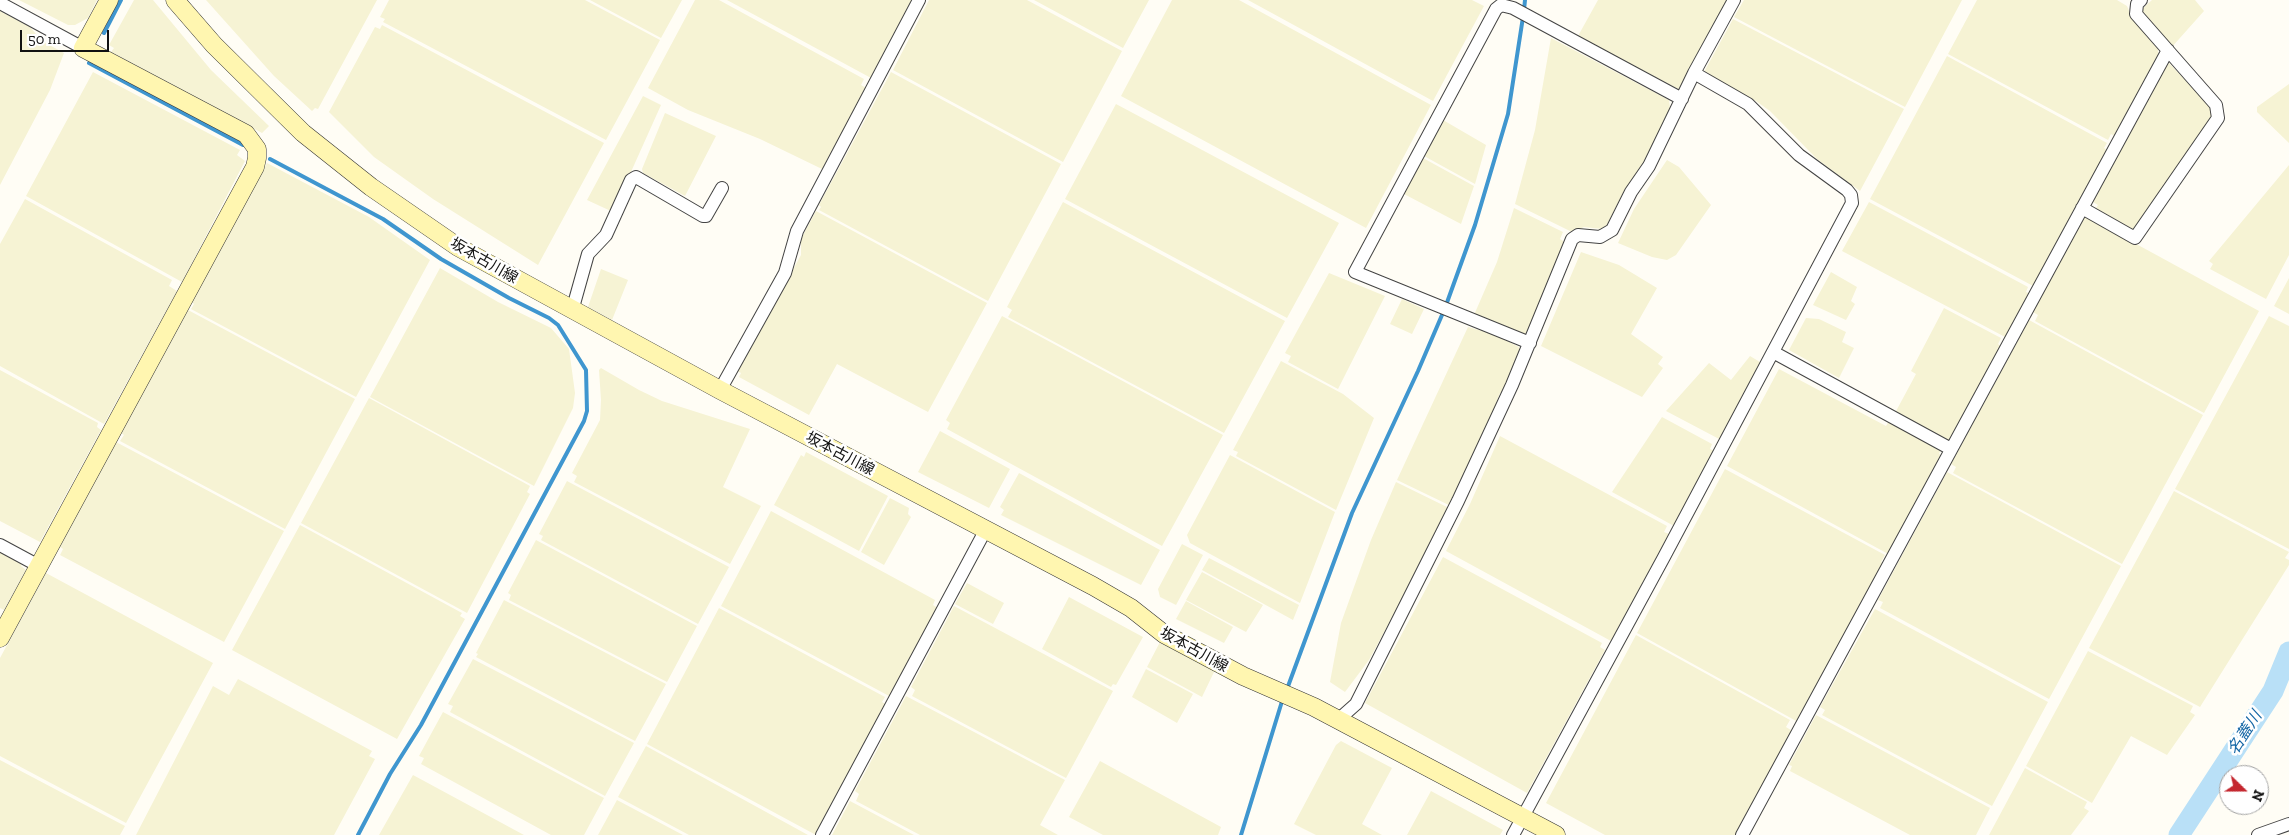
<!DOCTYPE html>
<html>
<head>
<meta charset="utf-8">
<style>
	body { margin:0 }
	#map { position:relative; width:2289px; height:835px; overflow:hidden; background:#fffdf5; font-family:"Zilla Slab",serif }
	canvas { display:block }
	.north { position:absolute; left:2219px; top:765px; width:50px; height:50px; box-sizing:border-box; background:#fff; border:1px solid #a0a0a0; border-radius:50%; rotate:112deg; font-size:14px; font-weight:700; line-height:20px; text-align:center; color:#111 }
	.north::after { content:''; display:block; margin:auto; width:18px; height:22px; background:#c4262e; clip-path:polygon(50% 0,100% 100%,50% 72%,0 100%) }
	.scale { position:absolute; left:20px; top:30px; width:89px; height:22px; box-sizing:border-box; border:2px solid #111; border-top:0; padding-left:6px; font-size:15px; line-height:18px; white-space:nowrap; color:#111; -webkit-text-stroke:4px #fff; paint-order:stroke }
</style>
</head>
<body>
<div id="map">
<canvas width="2289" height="835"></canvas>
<div class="north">N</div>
<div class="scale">50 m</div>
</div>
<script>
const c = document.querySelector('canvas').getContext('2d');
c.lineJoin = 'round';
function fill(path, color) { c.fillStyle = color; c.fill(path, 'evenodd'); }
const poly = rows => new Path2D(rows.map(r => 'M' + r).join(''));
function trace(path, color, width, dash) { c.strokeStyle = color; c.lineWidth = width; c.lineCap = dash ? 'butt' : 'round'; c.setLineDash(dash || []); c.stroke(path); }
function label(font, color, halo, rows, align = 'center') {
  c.font = font + ' "Zilla Slab","Noto Sans JP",serif'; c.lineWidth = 5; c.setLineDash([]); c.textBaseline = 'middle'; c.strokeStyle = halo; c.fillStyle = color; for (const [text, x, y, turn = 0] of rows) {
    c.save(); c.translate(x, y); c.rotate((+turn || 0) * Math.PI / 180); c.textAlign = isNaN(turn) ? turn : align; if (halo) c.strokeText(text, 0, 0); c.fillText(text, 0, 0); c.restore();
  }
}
fill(poly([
	[19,0,97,0,88,18,75,25,68,25],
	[134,0,153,0,211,70,269,126,262,133,111,52,114,48,109,45],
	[206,0,377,0,318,109,315,108,312,111,274,76],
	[389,0,585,0,660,40,606,140,383,22,385,19,380,17],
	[590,0,682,0,661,38],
	[695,0,719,0,864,79,861,85,866,88,822,169,760,139,688,110,648,88],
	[727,0,914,0,871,78],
	[929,0,1027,0,1122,51,1063,162,893,70],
	[1034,0,1149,0,1123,48],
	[1172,0,1239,0,1431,105,1366,228,1121,96],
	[1248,0,1472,0,1484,6,1433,101],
	[1598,0,1729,0,1680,90,1578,36],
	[1744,0,1962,0,1905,107,1734,17],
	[1977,0,2117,0,2127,6,2130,13,2158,49,2158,59,2116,137,2111,134,2108,140,1948,54],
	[2152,0,2195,0,2204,11,2171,48,2141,10],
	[0,11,30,27,42,41,64,53,50,90,0,185],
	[1733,19,1904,109,1860,191,1817,159,1770,111,1756,101,1706,79,1709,74,1704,72],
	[382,25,604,143,538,265,433,199,374,157,329,112,375,27,380,29],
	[1551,38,1669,100,1670,108,1643,164,1624,191,1607,225,1602,229,1584,227,1572,232,1515,204,1535,130],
	[1947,56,2107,143,2104,148,2109,151,2035,287,1870,199],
	[2168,62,2212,108,2212,119,2138,234,2094,211,2098,205,2093,202],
	[93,72,240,150,237,155,245,161,182,282,26,196],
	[891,72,1061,164,988,301,819,210,821,207,819,205],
	[2289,84,2289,143,2257,112,2257,107],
	[643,96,661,105,613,212,587,200],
	[1116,104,1339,223,1287,318,1065,199],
	[665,113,716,136,685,196,643,173,642,169],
	[1443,120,1486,145,1475,184,1424,156],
	[1423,158,1474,186,1461,224,1404,194],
	[1667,160,1679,167,1711,205,1676,255,1667,260,1652,257,1618,243,1634,209],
	[267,163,369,217,430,260,356,397,191,309,194,304,192,302],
	[2289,165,2289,255,2266,299,2210,269,2213,264,2209,261],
	[25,199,172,280,169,286,177,291,104,424,0,366,0,244],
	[1063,202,1285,321,1224,433,1008,317,1012,310,1007,307],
	[1869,202,2028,287,2026,292,2030,294,2007,338,1842,251],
	[1514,208,1563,232,1560,239,1566,243,1527,338,1474,315,1497,262],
	[816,211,987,303,928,412,837,364,809,415,739,377,741,373,737,371,801,255,801,239],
	[2085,216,2259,311,2204,413,2035,321,2038,315,2033,312],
	[1581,252,1619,265,1657,288,1631,334,1663,357,1658,364,1663,368,1642,397,1541,346],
	[440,268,498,302,551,328,569,349,575,393,573,408,534,486,370,397],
	[601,269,628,280,612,320,588,307],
	[1831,272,1857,287,1851,301,1855,304,1846,320,1813,305],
	[1329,273,1385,296,1338,389,1288,362,1291,356,1285,353],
	[2289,278,2289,314,2274,306],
	[1402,299,1424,309,1412,334,1390,324],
	[1944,308,2001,338,1998,344,2002,347,1951,443,1895,413,1916,374,1911,371],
	[188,310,355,399,285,529,120,441,124,435,121,433],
	[1002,316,1223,435,1162,546,947,429,950,423,946,420],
	[2269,316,2289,326,2289,549,2175,489],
	[1806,318,1819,319,1846,332,1842,342,1854,348,1839,378,1789,350],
	[2029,320,2203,415,2122,564,1953,473,1956,467,1951,464],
	[1468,327,1493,334,1519,347,1520,355,1506,390,1500,393,1496,403,1497,410,1453,507,1397,480],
	[1750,356,1760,362,1754,379,1721,440,1666,411,1709,363,1731,380],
	[1281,361,1343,394,1374,418,1336,510,1236,456,1238,452,1233,450],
	[601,368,639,390,662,401,750,429,723,487,761,506,730,564,574,482,577,476,572,473,600,420,601,400,599,370],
	[1779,369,1886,426,1889,421,1941,449,1939,454,1944,457,1890,555,1727,466],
	[0,370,98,423,97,427,101,430,40,542,0,521],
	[369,398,530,486,527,492,530,494,467,613,301,523],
	[1662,417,1712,444,1710,449,1715,451,1674,526,1612,492],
	[940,431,1010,469,989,508,918,472],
	[1500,436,1667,526,1664,532,1669,534,1611,641,1446,551,1470,504],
	[116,442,284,531,224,642,60,555,63,549,60,547],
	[806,452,888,496,859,551,774,505,801,455,804,457],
	[1230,455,1335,512,1300,603,1190,543,1187,535],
	[1725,469,1885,555,1881,562,1884,564,1798,722,1637,633],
	[1947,472,2121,566,2049,699,1880,608,1883,602,1878,600],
	[1019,473,1160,550,1141,585,1001,515,1004,510,1000,507],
	[567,481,729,567,698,624,541,540,543,536,539,534],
	[1396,482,1451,509,1369,660,1345,692,1330,682,1341,623,1371,540],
	[2174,491,2289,552,2285,558,2289,560,2289,565,2200,707,2089,648],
	[890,498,909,508,908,514,911,517,884,565,861,552],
	[771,511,935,600,933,605,939,609,891,697,721,606],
	[300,525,462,613,460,616,465,619,397,739,232,650],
	[536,540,697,626,667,682,509,600,511,595,508,593],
	[1182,544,1203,555,1176,605,1160,597,1158,589],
	[0,549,23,561,21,566,26,570,4,610,0,608],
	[1443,557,1602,643,1600,647,1605,650,1527,793,1365,703],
	[1209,558,1299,605,1293,620,1202,570],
	[1202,572,1263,605,1246,632,1186,600],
	[46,573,213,663,126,823,0,756,0,658],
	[967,583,1004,603,993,624,955,604],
	[1069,597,1143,637,1116,685,1113,684,1111,687,1042,649],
	[504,600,666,684,635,741,476,657,478,654,476,653],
	[1186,601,1233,627,1224,643,1176,619],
	[954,606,1113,691,1066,778,912,696,915,690,911,687],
	[719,608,885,697,882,702,887,705,816,835,647,744],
	[1875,609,2048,702,1992,806,1822,715,1825,710,1820,707],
	[1636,635,1790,720,1786,727,1794,732,1739,835,1605,835,1546,803],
	[1160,642,1215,670,1202,697,1147,667],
	[2088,651,2193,706,2190,712,2195,715,2167,755,2131,736,2092,803,2026,766],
	[473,659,634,743,605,796,450,712,453,706,448,704],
	[1146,669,1193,694,1177,723,1132,697],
	[238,679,372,751,369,756,375,759,334,835,136,835,213,686,229,695],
	[906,696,1065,780,1040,825,1058,835,920,835,856,801,859,794,855,791],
	[443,712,604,798,584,835,551,835,421,764,424,758,419,756],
	[1816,715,1990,808,1976,835,1910,835,1790,771,1792,766,1789,765],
	[1341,741,1392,768,1362,824,1382,835,1316,835,1294,824,1336,745],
	[646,746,808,835,689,835,618,797],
	[0,760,125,826,120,835,0,835],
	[1100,761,1221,827,1218,835,1103,835,1069,817],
	[2025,768,2087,802,2084,808,2089,811,2071,835,1989,835],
	[413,775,524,835,379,835],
	[1431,791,1503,830,1500,835,1407,835],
	[617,800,683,835,598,835],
	[850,801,914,835,832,835]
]), '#f6f3d4');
trace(poly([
	[1524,10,1525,0],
	[104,33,121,0],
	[89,63,243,145],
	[270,159,383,219,441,259,509,298,549,318,558,325,586,370,587,411,584,421,421,725,390,774,358,835],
	[1287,689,1352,513,1418,371,1445,308,1475,225,1508,114,1523,17],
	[1241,835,1283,698]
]), '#3f96cf', 4);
trace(poly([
	[2179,835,2273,691,2289,652]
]), '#b9e0f7', 21);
const street = poly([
	[0,3,83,48],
	[2082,208,2135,238,2218,118,2216,105,2136,14,2137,4,2141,0],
	[572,311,588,254,606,235,631,180,636,177,703,216,706,216,722,188],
	[1530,343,1355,272,1496,9,1501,5,1513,8,1682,99],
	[1773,352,1951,449],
	[720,390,785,273,797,231,919,0],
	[0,545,39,566],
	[1338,720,1356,704,1458,501,1512,385,1572,239,1578,235,1600,237,1612,230,1631,192,1649,166,1694,73,1734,0],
	[822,835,985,531],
	[1513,835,1664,557,1852,203,1851,195,1847,190,1799,155,1748,104,1694,73],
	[1742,835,2168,50],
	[2258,835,2289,824]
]);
const secondary = poly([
	[175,0,214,45,303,133,371,187,458,247,720,390,1093,586,1131,608,1164,634,1243,676,1314,707,1556,835],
	[0,638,255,167,257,158,257,149,246,134,83,48,109,0]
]);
trace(street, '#444', 14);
trace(secondary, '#333', 19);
trace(street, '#fff', 12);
trace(secondary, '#fff6b0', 18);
label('15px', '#111', '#fff', [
	["坂本古川線",484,261,30],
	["坂本古川線",840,454,28],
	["坂本古川線",1194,650,29]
]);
label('italic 16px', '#1768a6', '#fff', [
	["名蓋川",2245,733,-57]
]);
</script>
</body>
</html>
